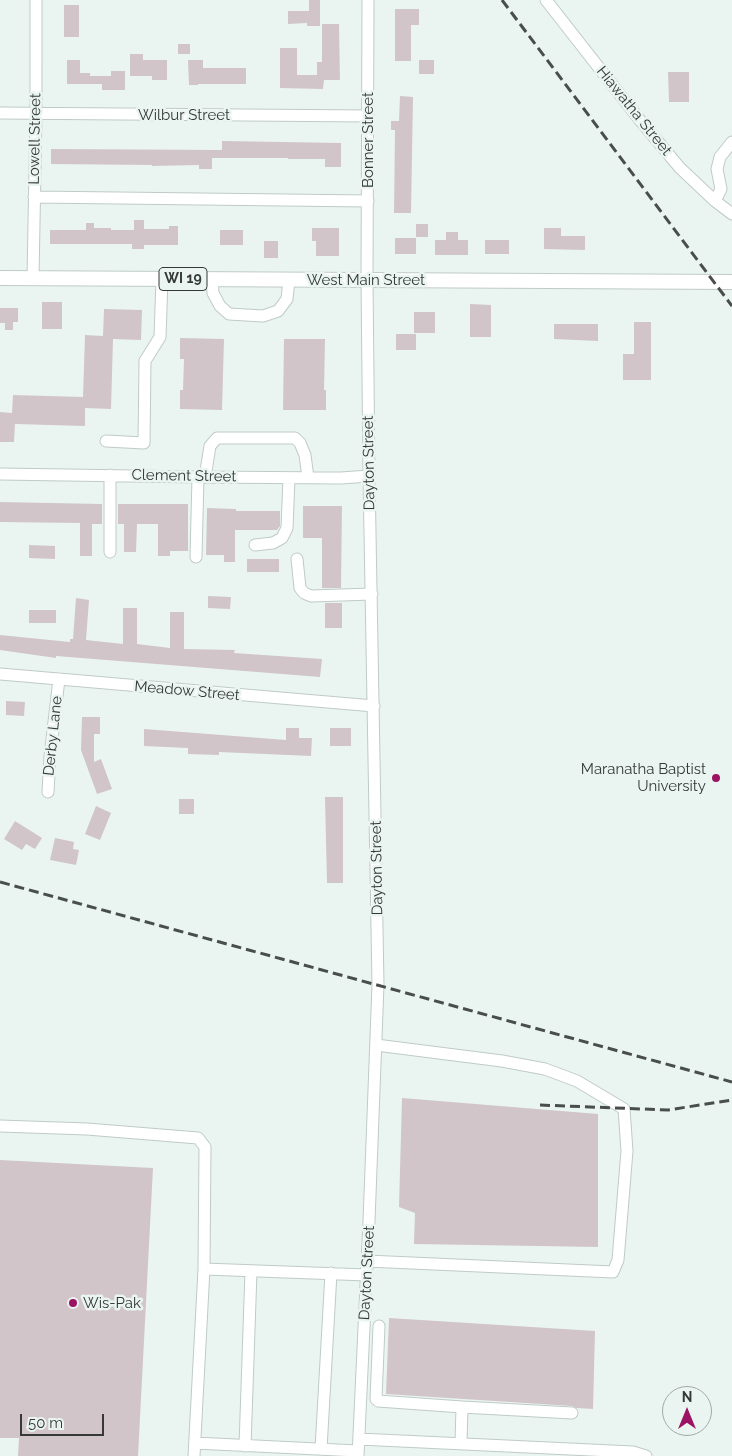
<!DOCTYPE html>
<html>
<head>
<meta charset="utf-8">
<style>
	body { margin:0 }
	#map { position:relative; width:732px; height:1456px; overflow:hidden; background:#eaf5f1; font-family:Raleway,sans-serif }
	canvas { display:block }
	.north { position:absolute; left:662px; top:1386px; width:50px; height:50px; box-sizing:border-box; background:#eaf5f1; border:1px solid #a1a9a7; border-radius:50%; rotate:0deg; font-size:14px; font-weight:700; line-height:20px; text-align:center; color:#343837 }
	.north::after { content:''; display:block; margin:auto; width:18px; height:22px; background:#9c1363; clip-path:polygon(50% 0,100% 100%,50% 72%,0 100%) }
	.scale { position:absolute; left:20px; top:1414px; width:84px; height:22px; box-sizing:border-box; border:2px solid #343837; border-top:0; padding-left:6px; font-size:15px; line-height:18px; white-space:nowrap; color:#343837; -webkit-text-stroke:4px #eaf5f1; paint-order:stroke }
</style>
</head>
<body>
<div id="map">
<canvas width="732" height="1456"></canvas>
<div class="north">N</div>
<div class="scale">50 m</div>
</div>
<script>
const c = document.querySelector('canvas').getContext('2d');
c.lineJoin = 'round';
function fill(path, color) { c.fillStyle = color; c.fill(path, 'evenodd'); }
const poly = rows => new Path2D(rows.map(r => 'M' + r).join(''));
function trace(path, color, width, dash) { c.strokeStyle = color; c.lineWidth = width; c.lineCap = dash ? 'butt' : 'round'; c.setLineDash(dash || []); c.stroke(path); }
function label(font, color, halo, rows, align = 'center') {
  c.font = font + ' Raleway,sans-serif'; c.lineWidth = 5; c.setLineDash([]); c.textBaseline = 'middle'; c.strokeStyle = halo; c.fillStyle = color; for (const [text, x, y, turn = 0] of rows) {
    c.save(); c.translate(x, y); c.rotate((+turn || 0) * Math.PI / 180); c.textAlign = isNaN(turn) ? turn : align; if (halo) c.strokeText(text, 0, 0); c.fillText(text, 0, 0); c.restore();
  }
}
fill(poly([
	[309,0,320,0,320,26,307,26,307,23,288,24,288,11,309,11],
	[64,5,79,5,79,37,64,37],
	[395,9,419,9,419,25,411,25,411,61,395,61],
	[322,24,339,24,340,80,324,80,323,89,280,88,280,48,297,48,297,75,317,75,317,62,322,62],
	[178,44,190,44,190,54,178,54],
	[130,54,143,54,143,60,167,60,167,80,152,80,152,76,130,76],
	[67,60,80,60,80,73,90,73,90,76,111,76,111,71,125,71,125,90,102,90,102,84,67,84],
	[188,60,203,60,203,68,246,68,246,84,198,84,198,85,189,85],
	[419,60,434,60,434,74,419,74],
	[668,72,689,72,689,102,669,102],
	[400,96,413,97,411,213,394,213,395,130,391,130,391,121,399,121],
	[222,141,341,143,341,167,325,167,325,159,288,159,288,158,212,158,212,169,199,169,199,165,152,166,152,165,51,164,51,149,222,150],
	[134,220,144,220,144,229,169,229,169,226,178,226,178,245,144,245,144,249,132,249,132,244,50,244,50,230,86,230,86,223,94,223,94,228,111,228,111,230,134,230],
	[416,224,428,224,428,237,416,237],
	[312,228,339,228,339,256,316,256,316,241,312,241],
	[544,228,561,228,561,236,585,236,585,250,544,249],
	[220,230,243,230,243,245,220,245],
	[446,232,458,232,458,240,468,240,468,255,435,255,435,240,446,240],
	[395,238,416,238,416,254,395,254],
	[485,240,509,240,509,254,485,254],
	[264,241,278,241,278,258,264,258],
	[42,302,62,302,62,329,42,329],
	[470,304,491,305,491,337,470,337],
	[0,308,18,308,18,322,13,322,13,330,5,330,5,323,0,323],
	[104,309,142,310,141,340,113,339,111,409,85,408,85,426,15,424,14,442,0,442,0,412,12,413,13,395,83,397,85,335,103,336],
	[414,312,435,312,435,333,414,333],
	[634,322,651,322,651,380,623,380,623,354,634,354],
	[554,324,598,324,598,341,554,339],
	[396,334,416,334,416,350,396,350],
	[180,338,224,339,222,410,180,409,180,390,183,390,184,359,180,359],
	[284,339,325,339,324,390,326,390,326,410,283,410],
	[0,502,102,504,102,524,92,524,92,556,80,556,80,523,0,522],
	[118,504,188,504,188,551,170,551,170,556,158,556,158,524,137,524,136,552,124,552,124,524,118,524],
	[303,506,342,506,341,588,322,588,322,538,303,538],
	[207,508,236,509,236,511,280,511,280,526,277,530,235,530,235,562,224,562,224,555,206,555],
	[29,545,55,546,55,559,29,558],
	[247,559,279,559,279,572,247,572],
	[208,596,231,597,230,609,208,608],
	[76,598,89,600,86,640,123,644,123,608,137,608,137,644,170,648,170,612,184,612,184,649,235,650,234,653,322,659,320,677,56,656,56,658,0,650,0,635,70,642,70,639,73,639],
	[325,603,342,603,342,628,325,628],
	[29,610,56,610,56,623,29,623],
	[6,701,25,702,24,716,6,715],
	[82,717,100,717,100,734,94,734,94,762,101,759,112,789,97,794,81,750],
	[286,728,299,728,299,738,312,738,311,756,219,752,219,755,188,754,188,748,144,746,144,729,286,740],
	[330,728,351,728,351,746,330,746],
	[325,797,343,797,343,883,327,883],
	[179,799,194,799,194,814,179,814],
	[96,806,111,813,100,840,85,834],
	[15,821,42,838,35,849,26,844,22,850,4,839],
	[55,838,74,842,73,849,79,850,76,865,50,860],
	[402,1098,598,1114,598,1247,414,1244,415,1213,399,1207],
	[0,1160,153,1168,138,1456,18,1456,19,1438,0,1438],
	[389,1318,595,1331,593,1409,577,1408,572,1406,386,1394]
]), '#d1c5ca');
const minor = poly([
	[546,0,639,119,680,168,715,201,732,214],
	[0,113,368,116],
	[34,197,368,201],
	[715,201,721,189,717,169,720,157,732,142],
	[33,278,36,114,36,0],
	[212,279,213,293,220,306,229,314,263,316,278,311,287,299,289,280],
	[106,441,144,443,145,361,160,337,162,279],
	[0,474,198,477,341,478,369,476],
	[205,477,210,446,217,438,295,438,300,443,305,455,308,478],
	[255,545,273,543,282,538,287,528,289,478],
	[110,552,110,475],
	[196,557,198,477],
	[297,559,300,588,304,593,311,596,372,594],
	[0,674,374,706],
	[48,792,50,756,59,679],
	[0,1126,87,1129,198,1138,205,1147,204,1269],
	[367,1261,613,1272,618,1260,627,1151,624,1109,577,1081,545,1069,502,1061,376,1045],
	[379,1326,376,1399,378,1401,462,1407],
	[359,1439,633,1452,646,1456],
	[195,1443,358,1451],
	[461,1443,462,1407,572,1413],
	[245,1446,251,1271],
	[321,1449,331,1273],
	[194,1456,204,1269,367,1275],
	[358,1456,369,1221,378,985,369,476,367,280,368,0]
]);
const major = poly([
	[0,278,732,282]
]);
trace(minor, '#bfcbc6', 13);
trace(major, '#bfcbc6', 16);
trace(minor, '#fff', 11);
trace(major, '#fff', 14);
trace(poly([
	[502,0,732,306],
	[0,882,732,1082],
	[540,1105,668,1110,732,1100]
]), '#494e4d', 3, [10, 5]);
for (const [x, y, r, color] of [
	[716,778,5,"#9c1363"],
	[73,1303,5,"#9c1363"]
]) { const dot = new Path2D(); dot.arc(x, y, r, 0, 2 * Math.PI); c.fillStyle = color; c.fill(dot); trace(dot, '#eaf5f1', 2); }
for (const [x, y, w] of [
	[183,279,48]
]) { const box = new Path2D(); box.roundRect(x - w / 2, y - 11.5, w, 23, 4); c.fillStyle = '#eaf5f1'; c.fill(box); trace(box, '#343837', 1); }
label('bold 14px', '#343837', null, [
	["WI 19",183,279]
]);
label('15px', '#343837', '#eaf5f1', [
	["Hiawatha Street",634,111,51],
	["Wilbur Street",184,115],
	["Lowell Street",35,139,-89],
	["Bonner Street",368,140,-90],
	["West Main Street",366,280],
	["Dayton Street",369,463,-91],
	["Clement Street",184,476,1],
	["Meadow Street",187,691,5],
	["Derby Lane",53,736,-84],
	["Dayton Street",377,868,-91],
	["Dayton Street",367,1273,-87]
]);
label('15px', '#343837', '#eaf5f1', [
	["Maranatha Baptist",706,769],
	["University",706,786],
	["Wis-Pak",83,1303,"left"]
], 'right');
</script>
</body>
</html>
